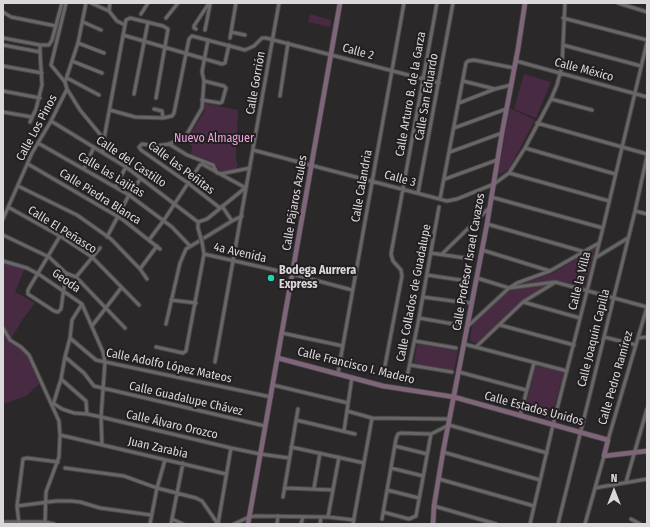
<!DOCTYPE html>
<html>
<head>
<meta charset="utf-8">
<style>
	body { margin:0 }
	#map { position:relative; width:650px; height:527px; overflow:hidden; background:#2b282a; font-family:"Fira Sans Condensed",sans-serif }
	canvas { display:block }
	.frame { position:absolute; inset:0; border:4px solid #dbd8da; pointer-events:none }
	.north { position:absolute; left:594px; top:471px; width:40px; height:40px; -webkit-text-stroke:3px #221e21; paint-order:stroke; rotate:0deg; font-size:11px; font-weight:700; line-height:16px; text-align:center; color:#dbd8da }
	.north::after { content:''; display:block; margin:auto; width:14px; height:18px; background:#dbd8da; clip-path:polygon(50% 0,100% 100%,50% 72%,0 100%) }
</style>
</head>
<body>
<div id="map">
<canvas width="650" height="527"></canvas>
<div class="frame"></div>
<div class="north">N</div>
</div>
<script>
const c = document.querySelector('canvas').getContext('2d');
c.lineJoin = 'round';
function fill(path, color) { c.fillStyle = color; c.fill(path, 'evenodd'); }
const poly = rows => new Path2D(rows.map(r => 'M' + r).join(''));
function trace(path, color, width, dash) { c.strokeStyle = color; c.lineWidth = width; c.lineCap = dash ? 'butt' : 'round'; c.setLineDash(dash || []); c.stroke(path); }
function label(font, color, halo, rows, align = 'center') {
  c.font = font + ' "Fira Sans Condensed",sans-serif'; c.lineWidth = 4; c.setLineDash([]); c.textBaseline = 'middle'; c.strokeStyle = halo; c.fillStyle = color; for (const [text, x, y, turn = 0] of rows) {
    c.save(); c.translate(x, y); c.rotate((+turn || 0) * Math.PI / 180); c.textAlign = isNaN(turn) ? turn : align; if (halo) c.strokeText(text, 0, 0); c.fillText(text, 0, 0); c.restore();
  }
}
fill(poly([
	[310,14,331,20,330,27,308,22],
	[524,74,551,82,536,118,514,109],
	[203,103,238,110,236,152,236,160,238,165,235,170,220,172,218,168,210,161,191,154,192,146,186,141,204,112,205,109],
	[510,108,535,120,509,169,498,175],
	[595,248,585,287,557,280,521,284,553,273],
	[3,264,25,268,15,292,35,303,22,320,11,339,27,355,39,384,26,396,3,404],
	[548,284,523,300,476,343,470,341,472,325,510,289],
	[417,344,458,351,454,370,414,363],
	[536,366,564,372,551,419,524,412]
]), '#482b42');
const street = poly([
	[66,3,51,65,65,82,67,89,80,110,104,139],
	[91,3,109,11],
	[110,3,109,11,117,21,125,25],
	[618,3,647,12],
	[3,12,11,17,56,26],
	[141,14,148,3],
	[166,18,178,3],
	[563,18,647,40],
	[83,22,101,30],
	[196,29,194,28,194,26,209,3],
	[205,30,210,5],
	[231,32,245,35],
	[123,35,222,64,225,63,229,45],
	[3,38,40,45,49,45,52,40,62,3],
	[230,38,236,3],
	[208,40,202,72,204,81,202,108,187,134,183,138,169,144,155,146,142,144,139,147,141,150,188,183,220,208],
	[78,43,104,53],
	[3,45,40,52],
	[563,45,641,66],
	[72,61,102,73],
	[516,61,647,97],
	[3,66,42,73],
	[67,78,99,95],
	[463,81,495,89,511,85],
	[65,82,78,43,86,3],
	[3,91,40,98],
	[134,94,148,22],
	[280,96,288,43],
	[551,99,592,110],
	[202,100,220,103,222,102,226,88,224,86,204,81],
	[459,103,495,89],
	[154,109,162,111,163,118],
	[110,110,135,117,163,118,172,116,174,113,189,39,192,36,245,50,254,46,262,38,266,38,439,83],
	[3,112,32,117],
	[51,121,126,167,198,222],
	[30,122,36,109,42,85,40,52,40,45],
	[537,123,647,154],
	[454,128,506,109],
	[38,143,129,195,172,227,190,246],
	[169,144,187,155,213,165,217,173],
	[525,148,615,174],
	[253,150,447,201,457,199,494,184,509,173,525,148,551,99,557,85,562,66,565,3],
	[450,152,502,133],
	[103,153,104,139,125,25,126,20,130,18,163,26,168,29,156,98],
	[28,164,122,219,160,249],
	[84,169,94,147],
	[509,173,609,201],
	[220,174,250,168],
	[445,179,497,160],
	[18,186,77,215,111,239,140,269,147,279],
	[115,187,126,167],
	[418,193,453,3],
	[491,197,603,228],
	[440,199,466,63,468,61,474,60,514,68],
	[222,206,232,221,242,216],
	[8,207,60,236,92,257,139,305],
	[635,211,647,214],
	[3,219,32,153,51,121,67,89],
	[487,224,585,252],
	[198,228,198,222,207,219,245,188],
	[3,235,49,257,66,273,76,277,125,328],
	[60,236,28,290,28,294,54,311,58,312,61,309,66,273],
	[107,237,129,195,141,178],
	[149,240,164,220,200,165,202,164,246,188],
	[202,242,204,254,292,274,352,290],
	[482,250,550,271],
	[431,253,472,259],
	[442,254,489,208],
	[595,258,628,238],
	[3,261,27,268,40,275,82,304,103,352,105,362,101,417,102,444],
	[140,269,157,246],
	[427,275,467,281],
	[76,277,100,248],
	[477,278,509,288,555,282,647,307],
	[423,297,460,302],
	[171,300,196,303],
	[463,302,471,303],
	[523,302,580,318],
	[419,318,459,325],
	[166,324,180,263,186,249,232,221],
	[500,325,574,345],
	[92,326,121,288],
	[468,326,509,288,517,283,550,271,599,243],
	[3,328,10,340,21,347,29,355,59,421,60,435,59,457,46,492,45,524],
	[282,333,343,346],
	[604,337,636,345],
	[70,338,96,360,271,397],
	[638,338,647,337],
	[415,341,456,348],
	[464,344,567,371],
	[477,346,523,302,554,283],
	[156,347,183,353,186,351,204,254],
	[65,357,84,373,94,386,265,426],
	[215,362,279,3],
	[410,365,452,372],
	[384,371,402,276,401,270,393,261,391,254,437,3],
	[459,372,526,390],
	[338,373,404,3],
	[61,379,86,401,87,414],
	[406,382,419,318,439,207],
	[273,385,348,403],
	[53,403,62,409,74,413,87,414,101,417,231,448,260,454,289,458],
	[53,405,61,379,65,357,70,338,72,320,82,304],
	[347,411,372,418,449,419],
	[520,416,534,363],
	[296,420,355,434],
	[344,431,352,377],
	[60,435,226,474],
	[608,440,647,307],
	[395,446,427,454],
	[291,447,364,463],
	[443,452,540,480],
	[65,468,124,476,157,488,196,498,202,501,218,524],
	[391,468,423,476],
	[439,479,534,506],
	[626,482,647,409],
	[285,488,333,490],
	[314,488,320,453],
	[595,488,647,479],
	[387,490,419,498],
	[283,497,298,409],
	[17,506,56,501,71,501,80,502,100,508,151,515],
	[434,506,496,524],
	[383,512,409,519,416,516,431,434],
	[328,517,339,457],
	[172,519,183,524],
	[382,519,396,439,398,434,401,433,431,434,449,425,547,453],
	[631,519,640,524],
	[3,522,45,522,54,524],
	[19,524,17,506,23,459,27,458,58,462],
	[150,524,157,488,165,460],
	[171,524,183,463],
	[218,524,231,448],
	[234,524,249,517,256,516,328,517,354,520],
	[277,524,278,516],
	[301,524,303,517],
	[320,524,321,517],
	[353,524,372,418],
	[530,524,553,425,603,228,647,42],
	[558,524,635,211,647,156],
	[585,524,604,456]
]);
const secondary = poly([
	[278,358,383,386,454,397,608,440,604,456,647,451],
	[248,524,340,3],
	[433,524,434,506,443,452,487,224,502,133,518,49,525,3]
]);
trace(street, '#484547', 5);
trace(secondary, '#484547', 6);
trace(street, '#696668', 3);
trace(secondary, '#7e6579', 4.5);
const streetBridge = poly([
	[198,228,202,242]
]);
trace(streetBridge, '#484547', 5, []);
trace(streetBridge, '#696668', 3);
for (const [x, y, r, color] of [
	[271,278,4,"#1fd5b0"]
]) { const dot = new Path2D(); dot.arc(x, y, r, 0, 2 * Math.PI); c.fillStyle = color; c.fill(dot); trace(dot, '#221e21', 1.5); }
label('12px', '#dbd8da', '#221e21', [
	["Calle 2",358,52,15],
	["Calle México",584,70,15],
	["Calle Gorrión",256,83,-80],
	["Calle Arturo B. de la Garza",411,94,-80],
	["Calle San Eduardo",427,97,-80],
	["Calle Los Pinos",37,128,-62],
	["Calle del Castillo",131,162,34],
	["Calle las Peñitas",181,168,37],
	["Calle las Lajitas",111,175,31],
	["Calle 3",400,179,15],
	["Calle Calandria",362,186,-80],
	["Calle Piedra Blanca",100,197,32],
	["Calle Pájaros Azules",295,203,-80],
	["Calle El Peñasco",62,230,32],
	["4a Avenida",240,253,13],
	["Calle Profesor Israel Cavazos",469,262,-80],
	["Geoda",66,281,35],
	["Calle la Villa",580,281,-76],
	["Calle Collados de Guadalupe",414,293,-79],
	["Calle Joaquín Capilla",594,338,-76],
	["Calle Adolfo López Mateos",169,366,12],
	["Calle Francisco I. Madero",356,366,14],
	["Calle Pedro Ramírez",616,378,-74],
	["Calle Guadalupe Chávez",186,399,13],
	["Calle Estados Unidos",534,409,15],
	["Calle Álvaro Orozco",172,425,13],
	["Juan Zarabia",158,448,13]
]);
label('12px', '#eea2dc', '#221e21', [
	["Nuevo Almaguer",214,139]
]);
label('bold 12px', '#dbd8da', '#221e21', [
	["Bodega Aurrera",279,271],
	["Express",279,285]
], 'left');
</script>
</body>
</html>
